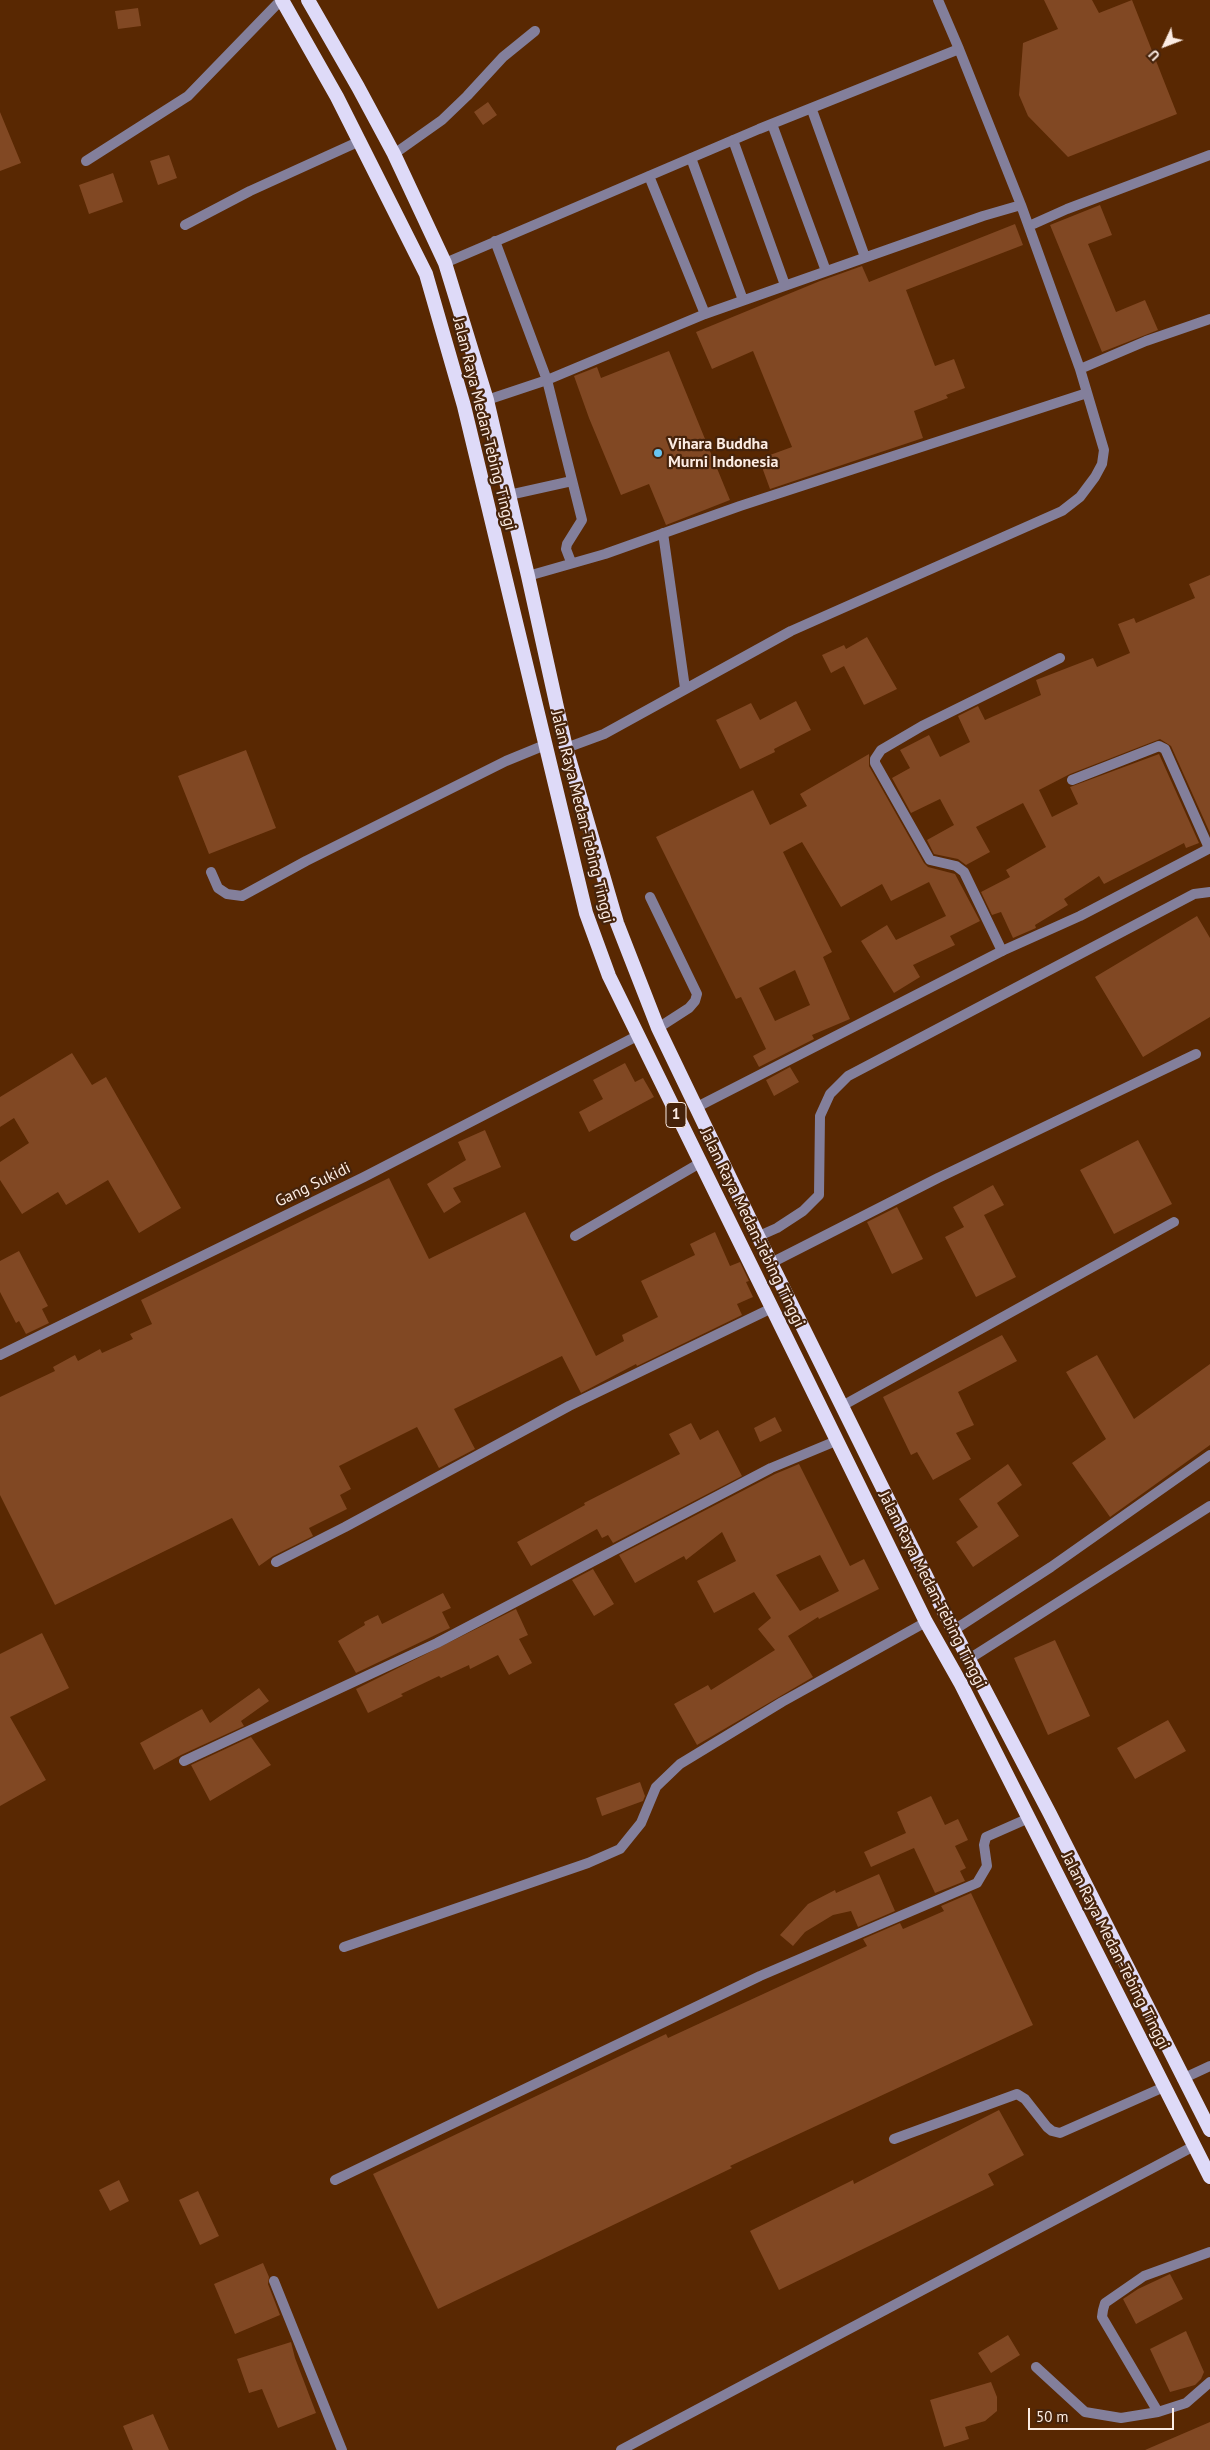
<!DOCTYPE html>
<html>
<head>
<meta charset="utf-8">
<style>
	body { margin:0 }
	#map { position:relative; width:1210px; height:2450px; overflow:hidden; background:#592802; font-family:"PT Sans",sans-serif }
	canvas { display:block }
	.north { position:absolute; left:1140px; top:20px; width:50px; height:50px; -webkit-text-stroke:4px #46230b; paint-order:stroke; rotate:227deg; font-size:14px; font-weight:700; line-height:20px; text-align:center; color:#fcece3 }
	.north::after { content:''; display:block; margin:auto; width:18px; height:22px; background:#fcece3; clip-path:polygon(50% 0,100% 100%,50% 72%,0 100%) }
	.scale { position:absolute; left:1028px; top:2408px; width:146px; height:22px; box-sizing:border-box; border:2px solid #fcece3; border-top:0; padding-left:6px; font-size:15px; line-height:18px; white-space:nowrap; color:#fcece3; -webkit-text-stroke:4px #46230b; paint-order:stroke }
</style>
</head>
<body>
<div id="map">
<canvas width="1210" height="2450"></canvas>
<div class="north">U</div>
<div class="scale">50 m</div>
</div>
<script>
const c = document.querySelector('canvas').getContext('2d');
c.lineJoin = 'round';
function fill(path, color) { c.fillStyle = color; c.fill(path, 'evenodd'); }
const poly = rows => new Path2D(rows.map(r => 'M' + r).join(''));
function trace(path, color, width, dash) { c.strokeStyle = color; c.lineWidth = width; c.lineCap = dash ? 'butt' : 'round'; c.setLineDash(dash || []); c.stroke(path); }
function label(font, color, halo, rows, align = 'center') {
  c.font = font + ' "PT Sans",sans-serif'; c.lineWidth = 4.5; c.setLineDash([]); c.textBaseline = 'middle'; c.strokeStyle = halo; c.fillStyle = color; for (const [text, x, y, turn = 0] of rows) {
    c.save(); c.translate(x, y); c.rotate((+turn || 0) * Math.PI / 180); c.textAlign = isNaN(turn) ? turn : align; if (halo) c.strokeText(text, 0, 0); c.fillText(text, 0, 0); c.restore();
  }
}
fill(poly([
	[1044,0,1092,0,1099,13,1132,0,1177,114,1068,157,1028,116,1019,95,1023,43,1058,29],
	[138,8,141,26,118,29,115,11],
	[488,102,497,115,483,125,474,112],
	[0,112,21,163,0,171],
	[169,155,177,178,158,185,150,161],
	[113,173,123,202,89,214,79,185],
	[1100,205,1112,235,1088,244,1116,312,1145,300,1158,330,1102,352,1050,225],
	[1015,224,1023,245,906,290,935,366,954,359,965,388,946,395,948,398,914,411,923,438,770,489,759,459,792,447,753,351,712,369,696,332,820,281,862,266,869,282],
	[669,351,730,500,666,525,649,484,621,495,589,418,574,376,597,367,601,378],
	[1210,575,1210,833,1171,746,1160,739,1070,774,1039,790,1052,817,1078,804,1070,787,1159,754,1199,843,1186,848,1184,843,1104,884,1099,876,1064,899,1068,905,1035,925,1036,928,1013,938,1001,912,992,915,981,892,1010,877,1006,870,1046,847,1023,803,976,827,990,852,966,865,958,859,934,854,927,840,954,825,940,799,911,813,892,778,910,768,900,750,929,735,940,757,970,742,958,716,978,706,985,720,1041,695,1036,680,1093,658,1097,667,1130,653,1118,624,1134,618,1136,623,1195,598,1189,584],
	[867,637,897,689,864,705,844,666,831,673,822,655,844,645,846,649],
	[796,701,811,730,774,749,775,752,740,769,716,720,751,703,760,720],
	[246,750,276,828,209,854,178,776],
	[869,754,869,766,924,863,928,867,955,874,980,921,950,936,955,945,913,965,920,977,894,993,861,941,887,925,896,940,946,916,929,882,891,901,882,884,841,907,802,842,783,852,832,952,823,957,850,1019,812,1035,814,1039,759,1067,753,1056,766,1049,741,997,736,999,656,837,753,790,770,825,807,806,800,794],
	[795,970,810,1005,775,1021,759,988],
	[1197,916,1210,938,1210,1017,1143,1057,1095,977],
	[72,1053,92,1085,106,1077,181,1208,139,1233,108,1180,66,1205,58,1192,22,1214,0,1180,0,1162,29,1143,14,1118,0,1127,0,1097],
	[625,1063,635,1082,643,1078,654,1097,589,1132,579,1112,603,1099,593,1080],
	[790,1067,799,1082,774,1096,766,1080],
	[485,1130,501,1167,453,1188,461,1202,444,1213,427,1184,466,1160,458,1142],
	[1138,1140,1172,1204,1114,1234,1080,1170],
	[389,1178,429,1259,525,1212,596,1356,624,1341,622,1335,658,1317,641,1281,695,1255,690,1244,715,1232,730,1266,740,1262,749,1281,746,1282,753,1297,737,1304,742,1315,637,1366,636,1364,581,1393,562,1356,454,1409,475,1449,439,1468,417,1427,339,1466,351,1489,340,1495,347,1509,309,1528,313,1536,273,1556,259,1566,232,1518,55,1605,0,1495,0,1397,55,1371,53,1367,75,1355,78,1361,100,1349,102,1353,133,1339,130,1334,152,1324,141,1300],
	[993,1185,1004,1205,984,1215,1016,1277,976,1297,945,1237,964,1227,953,1207],
	[897,1207,923,1259,892,1274,867,1222],
	[19,1251,48,1306,42,1309,49,1323,26,1334,19,1321,16,1323,0,1292,0,1261],
	[1002,1335,1017,1361,958,1392,974,1425,956,1433,971,1459,933,1480,917,1452,911,1455,883,1397],
	[1097,1355,1134,1419,1210,1364,1210,1445,1110,1517,1072,1463,1106,1439,1066,1372],
	[775,1417,782,1431,760,1442,754,1428],
	[691,1423,700,1440,718,1430,742,1476,613,1543,608,1535,602,1538,597,1529,531,1566,517,1542,585,1505,584,1503,680,1454,669,1434],
	[799,1464,850,1566,864,1559,879,1589,819,1619,818,1617,788,1636,813,1677,697,1745,674,1704,708,1685,711,1690,775,1650,758,1629,771,1618,754,1592,714,1613,697,1581,736,1561,722,1532,686,1560,684,1556,635,1583,619,1555,775,1474],
	[820,1555,839,1591,800,1611,776,1575],
	[1008,1464,1022,1485,997,1503,1019,1536,973,1567,956,1542,978,1527,959,1499],
	[593,1569,614,1604,594,1616,572,1580],
	[443,1593,451,1608,442,1612,450,1628,356,1673,338,1641,365,1625,364,1622,378,1615,382,1624],
	[516,1609,528,1635,519,1639,532,1663,509,1675,498,1655,470,1669,469,1665,441,1678,439,1676,401,1694,403,1696,368,1713,356,1689],
	[42,1633,69,1688,10,1717,46,1780,0,1806,0,1654],
	[1055,1640,1090,1716,1048,1735,1014,1658],
	[259,1688,269,1701,241,1721,244,1726,181,1755,154,1770,140,1743,202,1709,210,1723],
	[1168,1720,1186,1751,1135,1779,1117,1748],
	[251,1737,271,1765,210,1801,191,1765],
	[640,1782,645,1796,643,1801,602,1816,596,1798],
	[931,1796,945,1825,958,1819,968,1840,955,1846,966,1868,960,1871,965,1881,935,1893,914,1848,871,1867,864,1852,906,1833,897,1812],
	[879,1874,895,1911,858,1927,851,1911,833,1915,805,1932,793,1946,780,1935,808,1904,835,1890,836,1893],
	[971,1893,1033,2025,730,2166,732,2168,438,2309,373,2174,666,2034,668,2038,867,1946,863,1939,900,1923,903,1929,944,1911,941,1906],
	[999,2110,1024,2155,988,2174,994,2185,779,2290,750,2231,853,2180,854,2184],
	[119,2180,129,2201,110,2211,99,2190],
	[198,2191,219,2236,200,2245,179,2200],
	[263,2263,269,2277,268,2284,280,2315,235,2334,214,2284],
	[1170,2274,1183,2299,1136,2324,1123,2299,1138,2289],
	[1186,2331,1204,2372,1201,2379,1195,2385,1170,2392,1150,2349],
	[1008,2335,1020,2355,991,2373,978,2353],
	[291,2342,295,2358,316,2413,278,2428,262,2389,249,2393,237,2359],
	[991,2382,997,2397,997,2411,985,2421,965,2427,969,2439,944,2447,930,2400],
	[153,2414,169,2450,133,2450,123,2426],
	[1210,2422,1210,2450,1145,2450]
]), '#814823');
trace(poly([
	[938,0,959,49],
	[812,110,865,257],
	[772,124,826,271],
	[733,140,785,285],
	[394,154,442,120,467,96,503,57,535,31],
	[691,158,743,300],
	[86,161,188,96,281,0],
	[649,176,705,314],
	[185,225,250,191,360,141],
	[1029,226,1067,209,1210,155],
	[445,263,759,129,959,49,1021,205],
	[1080,369,1146,341,1210,319],
	[487,400,547,380,495,241],
	[509,495,572,481],
	[663,533,685,688],
	[528,576,605,554,740,506,1087,393],
	[566,748,604,734,791,631,1062,511,1080,497,1095,477,1102,464,1104,450,1080,369,1021,205,983,216,705,314,547,380,582,520,567,544,566,549,571,562],
	[211,872,218,888,227,894,242,896,306,861,506,761,545,745],
	[650,897,697,994,695,1001,689,1008,658,1028],
	[575,1236,700,1163],
	[759,1236,777,1228,803,1211,819,1195,820,1116,830,1094,848,1076,1194,894,1210,892],
	[771,1263,938,1178,1196,1054],
	[842,1406,1174,1222],
	[954,1630,1051,1567,1210,1455],
	[969,1659,1210,1506],
	[344,1947,588,1863,620,1849,641,1823,656,1787,680,1764,782,1702,926,1622],
	[1182,2079,1210,2066],
	[894,2139,1017,2094,1025,2099,1047,2127,1052,2131,1060,2133,1164,2087],
	[335,2180,760,1976,977,1883,987,1866,984,1845,986,1837,1029,1818],
	[1036,2367,1085,2412,1121,2418,1158,2412,1186,2403,1210,2382],
	[1158,2412,1102,2317,1103,2310,1105,2303,1144,2276,1210,2252],
	[621,2450,1194,2146]
]), '#837f9b', 10);
trace(poly([
	[1072,780,1159,746,1165,749,1209,848],
	[1002,951,964,872,956,866,930,860,875,763,875,759,881,750,922,726,1060,658],
	[0,1355,364,1177,637,1036],
	[276,1562,345,1527,569,1406,772,1308],
	[184,1761,437,1643,771,1468,836,1441],
	[274,2281,342,2450]
]), '#837f9b', 10);
trace(poly([
	[697,1107,1002,951,1080,916,1210,848]
]), '#837f9b', 10);
trace(poly([
	[282,0,337,97,426,274,464,406,586,913,609,976,926,1622,961,1684,1210,2177],
	[308,0,358,87,394,154,445,263,487,400,528,576,566,748,617,923,658,1028,771,1263,944,1612,1050,1814,1210,2130]
]), '#dedaf8', 14);
for (const [x, y, r, color] of [
	[658,453,5,"#68c4f0"]
]) { const dot = new Path2D(); dot.arc(x, y, r, 0, 2 * Math.PI); c.fillStyle = color; c.fill(dot); trace(dot, '#46230b', 2); }
for (const [x, y, w] of [
	[676,1115,20]
]) { const box = new Path2D(); box.roundRect(x - w / 2, y - 12.5, w, 25, 4); c.fillStyle = '#46230b'; c.fill(box); trace(box, '#fcece3', 1); }
label('bold 15px', '#fcece3', null, [
	["1",676,1115]
]);
label('16px', '#fcece3', '#46230b', [
	["Jalan Raya Medan-Tebing Tinggi",484,424,76],
	["Jalan Raya Medan-Tebing Tinggi",582,817,76],
	["Gang Sukidi",313,1185,-26],
	["Jalan Raya Medan-Tebing Tinggi",752,1228,64],
	["Jalan Raya Medan-Tebing Tinggi",932,1590,63],
	["Jalan Raya Medan-Tebing Tinggi",1115,1951,63]
]);
label('bold 16px', '#fcece3', '#46230b', [
	["Vihara Buddha",668,444],
	["Murni Indonesia",668,462]
], 'left');
</script>
</body>
</html>
